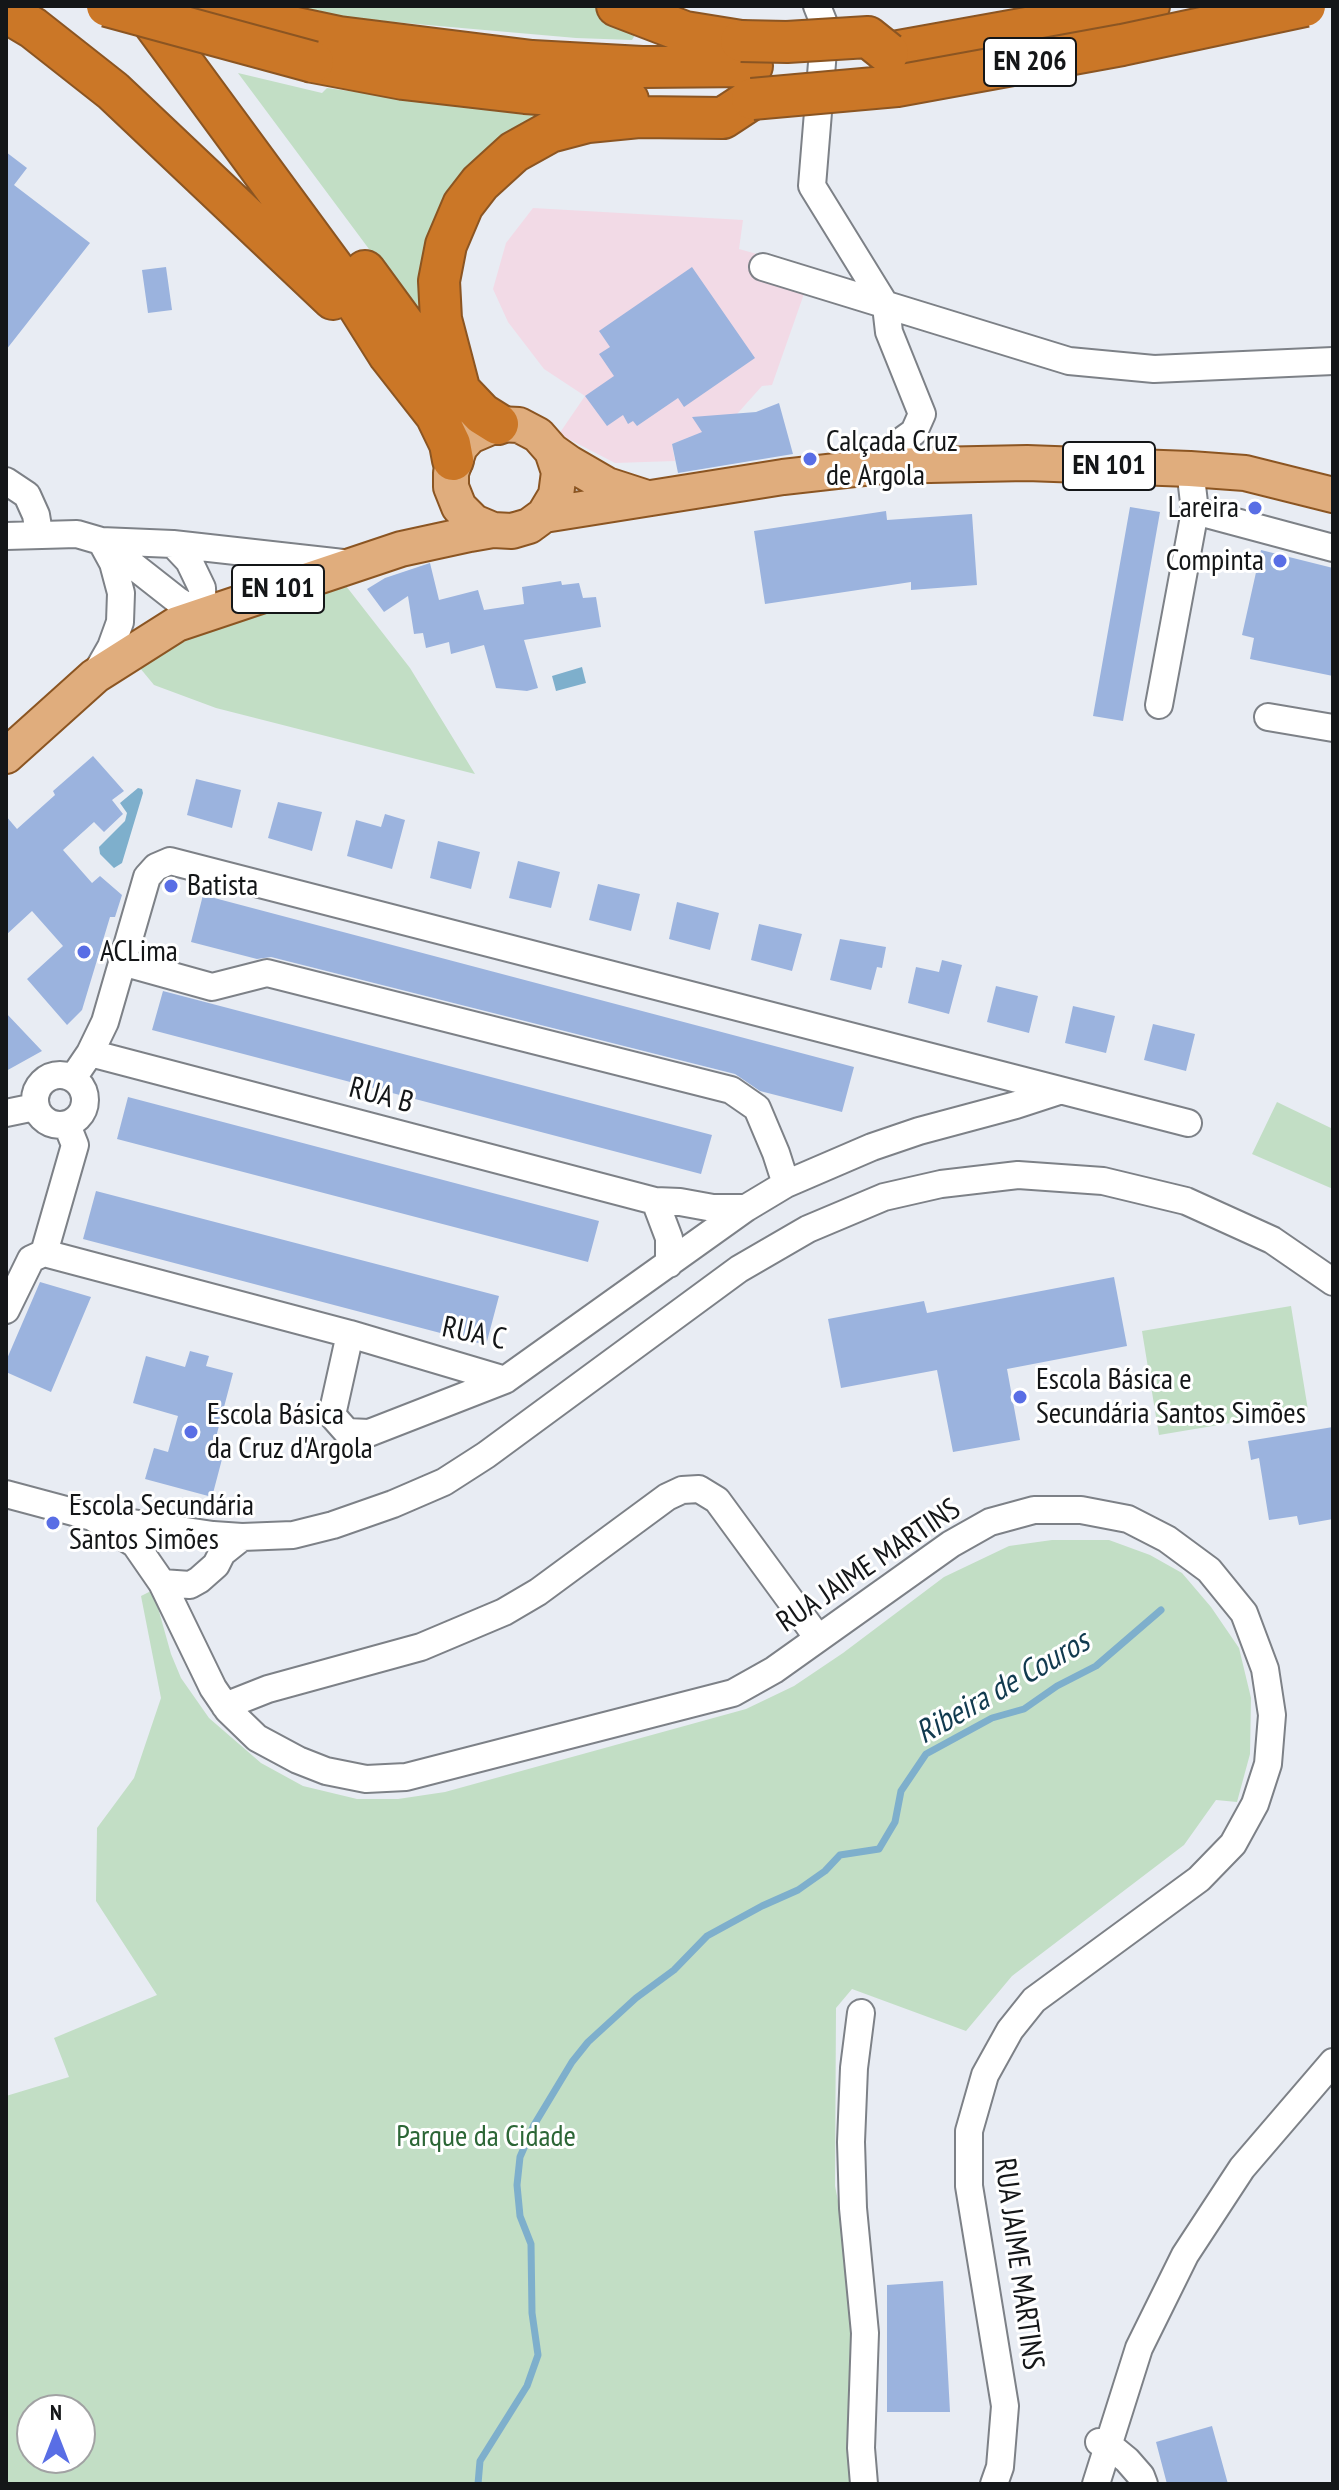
<!DOCTYPE html>
<html>
<head>
<meta charset="utf-8">
<style>
	body { margin:0 }
	#map { position:relative; width:1339px; height:2490px; overflow:hidden; background:#e8ecf3; font-family:"PT Sans Narrow",sans-serif }
	canvas { display:block }
	.frame { position:absolute; inset:0; border:8px solid #141618; pointer-events:none }
	.north { position:absolute; left:16px; top:2394px; width:80px; height:80px; box-sizing:border-box; background:#fff; border:2px solid #a1a2a3; border-radius:50%; rotate:0deg; font-size:22px; font-weight:700; line-height:32px; text-align:center; color:#141618 }
	.north::after { content:''; display:block; margin:auto; width:28px; height:36px; background:#596ee5; clip-path:polygon(50% 0,100% 100%,50% 72%,0 100%) }
</style>
</head>
<body>
<div id="map">
<canvas width="1339" height="2490"></canvas>
<div class="frame"></div>
<div class="north">N</div>
</div>
<script>
const c = document.querySelector('canvas').getContext('2d');
c.lineJoin = 'round';
function fill(path, color) { c.fillStyle = color; c.fill(path, 'evenodd'); }
const poly = rows => new Path2D(rows.map(r => 'M' + r).join(''));
function trace(path, color, width, dash) { c.strokeStyle = color; c.lineWidth = width; c.lineCap = dash ? 'butt' : 'round'; c.setLineDash(dash || []); c.stroke(path); }
function label(font, color, halo, rows, align = 'center') {
  c.font = font + ' "PT Sans Narrow",sans-serif'; c.lineWidth = 6; c.setLineDash([]); c.textBaseline = 'middle'; c.strokeStyle = halo; c.fillStyle = color; for (const [text, x, y, turn = 0] of rows) {
    c.save(); c.translate(x, y); c.rotate((+turn || 0) * Math.PI / 180); c.textAlign = isNaN(turn) ? turn : align; if (halo) c.strokeText(text, 0, 0); c.fillText(text, 0, 0); c.restore();
  }
}
fill(poly([
	[533,208,743,220,739,249,771,258,805,291,772,385,762,386,737,414,706,431,672,444,675,461,615,463,559,434,585,396,544,369,508,322,493,289,506,243]
]), '#f2dae6');
fill(poly([
	[285,6,598,6,640,27,632,40,576,38,359,19],
	[238,73,322,93,327,88,442,104,558,114,496,145,427,327],
	[339,577,410,668,475,774,216,708,154,685,135,662],
	[1277,1102,1333,1129,1333,1189,1252,1154],
	[1291,1306,1308,1410,1159,1435,1142,1331],
	[1052,1540,1109,1540,1150,1555,1182,1573,1211,1607,1239,1648,1251,1698,1250,1754,1237,1802,1216,1800,1184,1845,1012,1976,966,2031,852,1989,836,2008,835,2186,853,2275,859,2484,6,2484,6,2096,69,2077,54,2038,157,1995,96,1901,97,1828,134,1778,161,1698,141,1596,153,1590,171,1654,181,1678,209,1718,261,1763,303,1786,357,1799,398,1799,445,1792,746,1709,794,1686,843,1653,944,1577,1009,1546],
	[32,2410,80,2410,80,2458,32,2458]
]), '#c2dec5');
fill(poly([
	[582,667,586,683,556,691,552,676],
	[138,788,142,789,143,793,122,863,114,868,100,854,99,847,125,821,127,813,120,803]
]), '#7eafcc');
trace(poly([
	[478,2484,480,2461,527,2386,538,2355,532,2313,531,2244,520,2216,517,2185,520,2157,534,2125,572,2062,588,2042,636,1998,674,1970,707,1936,762,1906,798,1890,825,1871,840,1855,879,1849,895,1822,901,1791,926,1754,992,1718,1024,1709,1057,1686,1096,1666,1161,1610]
]), '#7eafcc', 7);
fill(poly([
	[6,152,27,168,14,185,90,243,6,350],
	[166,267,172,310,148,313,142,270],
	[692,267,755,358,684,407,678,398,637,426,633,421,628,424,623,415,607,426,585,396,614,376,599,354,610,347,599,331],
	[779,403,793,454,678,473,672,444,702,432,692,417,756,412],
	[1130,507,1160,512,1123,721,1093,716],
	[886,511,887,520,972,514,977,585,911,590,911,582,765,604,754,531],
	[1261,550,1333,568,1333,676,1250,659,1254,638,1242,635],
	[430,563,439,600,478,590,484,610,524,604,522,587,561,581,562,585,579,583,583,598,596,597,601,627,524,640,538,688,527,691,496,688,484,645,451,654,449,642,426,648,423,633,414,634,408,596,384,612,367,589,385,578],
	[93,756,124,791,112,800,123,814,104,832,94,822,63,850,92,883,100,876,122,895,115,917,110,917,82,1010,67,1025,27,979,63,946,32,911,6,935,6,816,17,829,55,795,53,791],
	[196,779,241,790,232,828,187,815],
	[278,802,322,812,312,851,268,838],
	[385,814,405,820,392,869,347,856,356,820,381,827],
	[438,841,480,852,471,889,430,878],
	[518,861,560,872,551,908,509,898],
	[598,884,640,894,631,931,589,920],
	[203,895,854,1067,842,1112,760,1091,735,1074,271,957,257,959,191,942],
	[677,902,719,913,710,950,669,939],
	[759,924,802,934,792,971,751,960],
	[840,939,886,947,882,968,877,967,871,990,830,980],
	[942,960,962,965,949,1014,908,1003,916,967,939,972],
	[996,986,1038,996,1029,1033,987,1022],
	[163,991,712,1135,701,1174,152,1030],
	[1073,1006,1115,1016,1106,1053,1065,1043],
	[6,1013,42,1051,6,1071],
	[1153,1024,1195,1034,1186,1071,1144,1060],
	[128,1097,599,1221,588,1262,117,1139],
	[96,1191,499,1296,486,1345,83,1239],
	[1114,1277,1127,1346,1007,1369,1020,1440,953,1452,937,1370,841,1388,828,1319,924,1301,927,1313],
	[40,1282,91,1297,51,1392,6,1372,6,1361],
	[190,1351,209,1356,206,1366,233,1373,215,1441,226,1444,212,1497,145,1479,154,1448,168,1452,178,1416,133,1403,146,1356,185,1367],
	[1333,1427,1333,1519,1299,1525,1297,1516,1269,1520,1259,1458,1251,1460,1248,1441],
	[943,2281,950,2412,887,2412,887,2285],
	[1212,2426,1228,2484,1167,2484,1156,2442]
]), '#9bb3de');
const minor = poly([
	[817,6,825,26,812,186,886,306,889,332,922,414,914,432,889,450,881,466],
	[763,267,1069,361,1154,369,1333,361],
	[6,481,27,495,36,515,39,533],
	[1195,511,1333,548],
	[6,536,77,534,101,541,173,544,352,564],
	[173,544,189,561,202,588,203,616],
	[107,545,177,600,203,616],
	[95,675,111,647,120,622,121,593,113,563,101,541],
	[1159,705,1195,511,1190,469],
	[1268,717,1333,728],
	[122,962,212,987,267,973,731,1090,757,1108,776,1153,786,1184],
	[90,1053,655,1201,680,1202,713,1208,746,1208],
	'35 1100a25 25 0 1 1 50 0a25 25 0 1 1-50 0Z',
	[73,1078,90,1053,105,1022,147,877,156,867,170,861,1188,1123],
	[6,1113,35,1107],
	[655,1201,669,1238,669,1264],
	[44,1253,350,1334,505,1380,746,1208,786,1184,872,1147,919,1131,1016,1105,1059,1091],
	[44,1253,75,1145,67,1125],
	[6,1310,31,1259,44,1253],
	[350,1334,332,1415,347,1432,369,1433,505,1380],
	[6,1494,92,1517,213,1535,242,1537,293,1535,333,1525,393,1504,444,1482,486,1455,739,1269,808,1229,884,1197,941,1184,1018,1175,1103,1181,1186,1201,1272,1240,1333,1282],
	[92,1517,135,1544,162,1583,213,1688,228,1710,257,1738,298,1760,326,1771,366,1779,406,1777,733,1693,774,1670,951,1544,990,1522,1034,1510,1081,1510,1128,1519,1167,1539,1209,1570,1244,1613,1265,1669,1272,1715,1268,1764,1255,1804,1233,1844,1199,1879,1034,2000,1010,2030,985,2075,969,2131,969,2186,1005,2406,1000,2467,994,2484],
	[162,1583,190,1585,199,1580,216,1565,222,1553,242,1537],
	[225,1706,268,1689,421,1647,504,1612,538,1592,667,1497,682,1490,699,1489,717,1500,818,1638],
	[861,2013,854,2068,851,2142,853,2208,865,2333,861,2448,864,2484],
	[1099,2442,1110,2446,1127,2460,1141,2476,1144,2484],
	[1096,2484,1139,2348,1185,2255,1242,2168,1333,2062]
]);
const major = poly([
	[544,515,783,477,881,466,1027,463,1190,469,1245,473,1333,495],
	[493,530,474,522,459,507,451,487,451,473,460,447,470,436,498,424,519,425,538,435,552,451,569,463,607,485,644,497],
	[6,756,95,676,177,624,401,549,470,534,493,530,512,531,529,526,544,515,556,495,559,472,552,451]
]);
const highway = poly([
	[141,6,340,277,389,355,436,415,450,444,453,460],
	[212,6,249,18,339,37,532,61,642,67,752,66],
	[617,6,685,32,741,41],
	[6,12,33,28,113,91,333,299],
	[888,53,1149,6],
	[313,62,403,79,525,93,628,100],
	[365,271,444,379,461,392,482,414,498,424],
	[458,384,441,319,439,281,446,245,463,205,480,183,514,152,550,132,588,122,639,117,723,118,752,99]
]);
trace(minor, '#7d8187', 30);
trace(major, '#8b5522', 38);
trace(highway, '#8b5522', 44);
trace(minor, '#fff', 26);
trace(major, '#e0ad7d', 34);
trace(highway, '#cb7727', 40);
const highwayBridge = poly([
	[107,6,313,62],
	[741,41,787,42,868,37,888,53],
	[752,99,897,86,1122,45,1305,6]
]);
trace(highwayBridge, '#8b5522', 44, []);
trace(highwayBridge, '#cb7727', 40);
for (const [x, y, r, color] of [
	[810,459,8,"#596ee5"],
	[1255,508,8,"#596ee5"],
	[1280,561,8,"#596ee5"],
	[171,886,8,"#596ee5"],
	[84,952,8,"#596ee5"],
	[1020,1397,8,"#596ee5"],
	[191,1432,8,"#596ee5"],
	[53,1523,8,"#596ee5"]
]) { const dot = new Path2D(); dot.arc(x, y, r, 0, 2 * Math.PI); c.fillStyle = color; c.fill(dot); trace(dot, '#fff', 3); }
for (const [x, y, w] of [
	[1030,62,92],
	[1109,466,92],
	[278,589,92]
]) { const box = new Path2D(); box.roundRect(x - w / 2, y - 24, w, 48, 6); c.fillStyle = '#fff'; c.fill(box); trace(box, '#141618', 2); }
label('bold 28px', '#141618', null, [
	["EN 206",1030,62],
	["EN 101",1109,466],
	["EN 101",278,589]
]);
label('30px', '#141618', '#fff', [
	["Calçada Cruz",826,442],
	["de Argola",826,476],
	["Lareira",1239,508,"right"],
	["Compinta",1264,561,"right"],
	["Batista",187,886],
	["ACLima",100,952],
	["Escola Básica e",1036,1380],
	["Secundária Santos Simões",1036,1414],
	["Escola Básica",207,1415],
	["da Cruz d'Argola",207,1449],
	["Escola Secundária",69,1506],
	["Santos Simões",69,1540]
], 'left');
label('30px', '#141618', '#fff', [
	["RUA B",381,1096,15],
	["RUA C",474,1334,12],
	["RUA JAIME MARTINS",869,1566,-34],
	["RUA JAIME MARTINS",1018,2264,82]
]);
label('30px', '#2c6636', '#fff', [
	["Parque da Cidade",486,2137]
]);
label('italic 32px', '#113a4f', '#fff', [
	["Ribeira de Couros",1003,1688,-30]
]);
</script>
</body>
</html>
